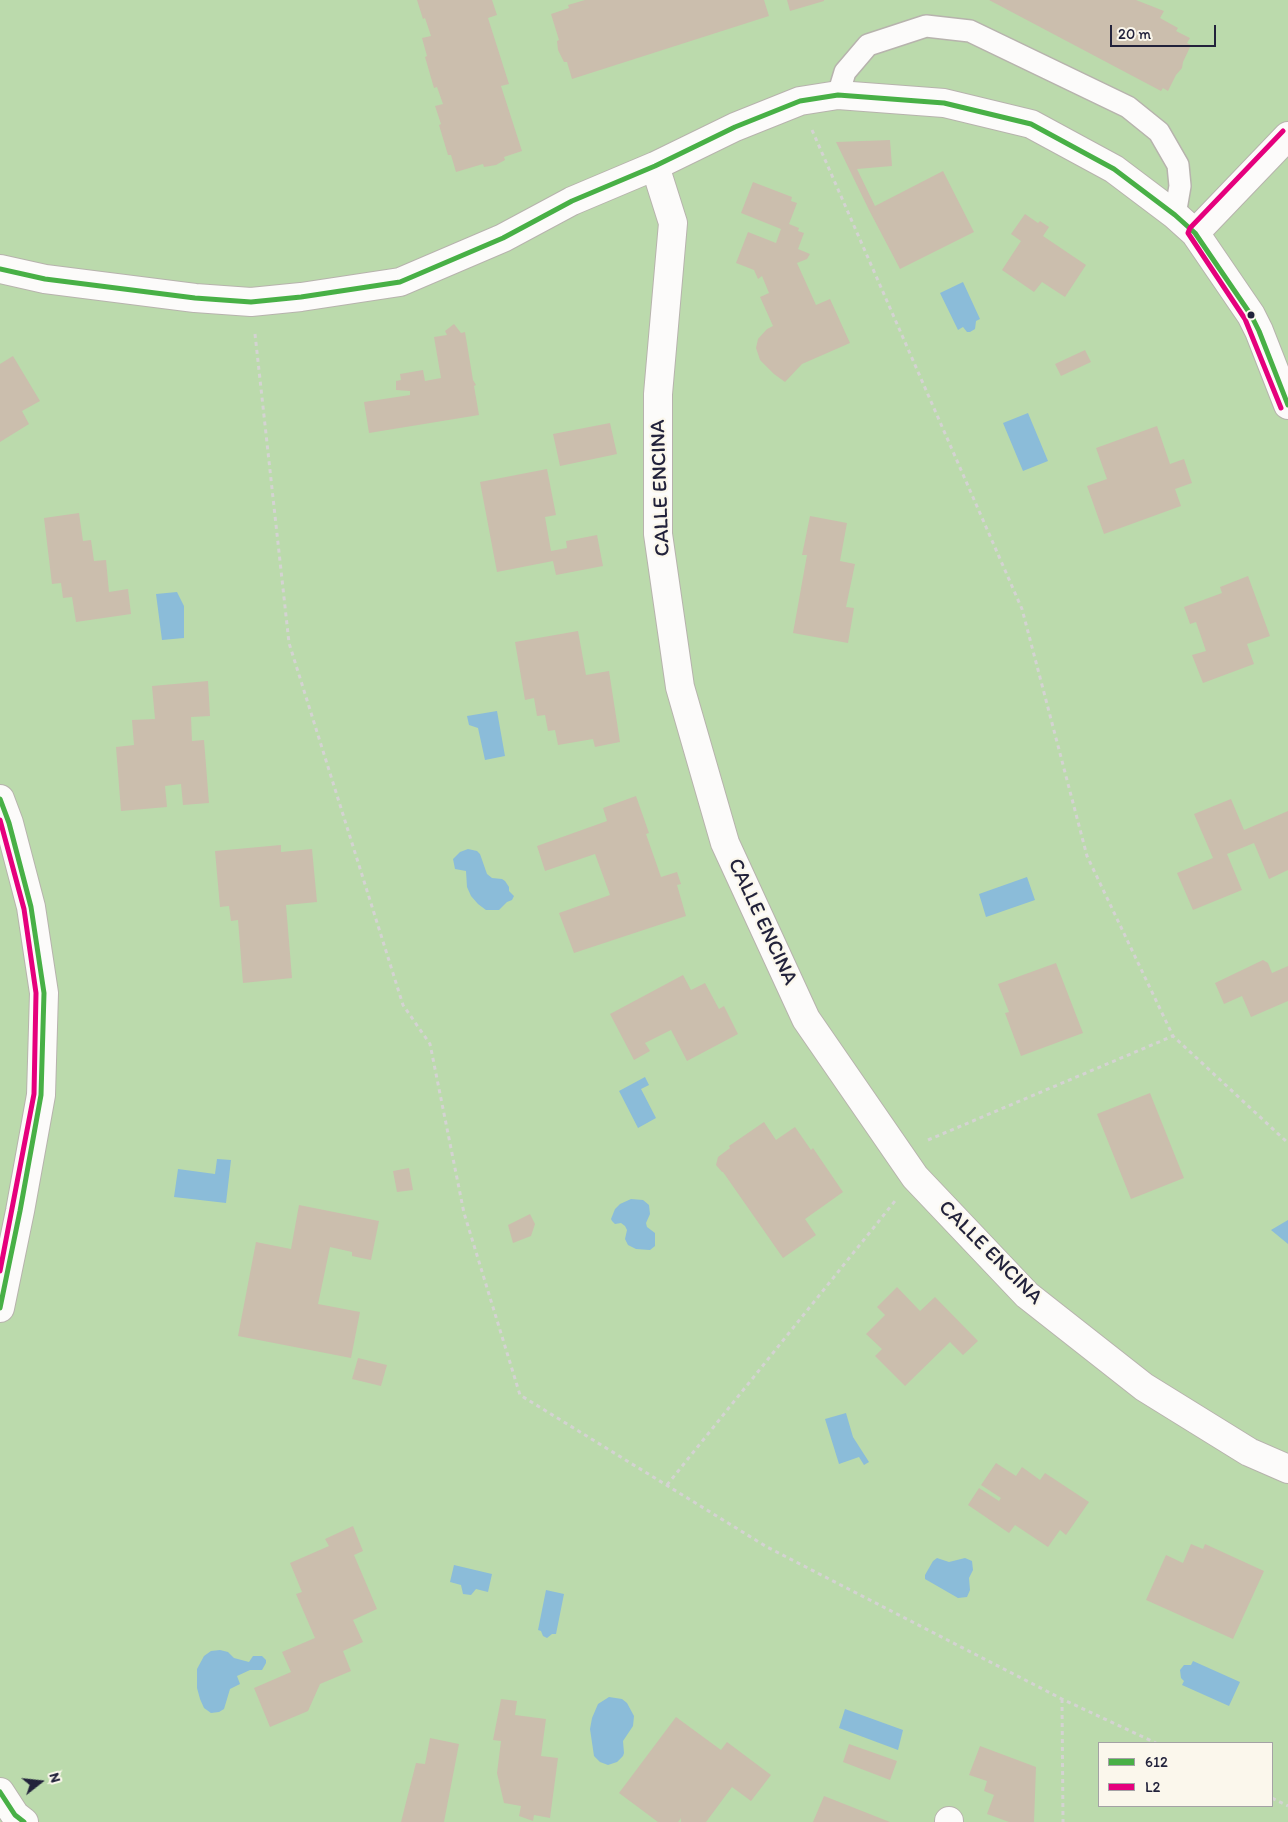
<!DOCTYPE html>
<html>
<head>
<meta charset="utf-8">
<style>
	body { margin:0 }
	#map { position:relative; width:1288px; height:1822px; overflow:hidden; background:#eee7db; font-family:Itim,sans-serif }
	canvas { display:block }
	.legend { position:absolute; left:1098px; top:1742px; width:175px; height:65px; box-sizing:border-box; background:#fbf7ec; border:1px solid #a4a2a5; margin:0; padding:6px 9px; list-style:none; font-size:15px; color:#22223b }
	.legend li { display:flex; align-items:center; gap:10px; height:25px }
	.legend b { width:25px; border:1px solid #a4a2a5 }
	.north { position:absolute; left:15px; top:1757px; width:50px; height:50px; -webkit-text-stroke:4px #fbf7ec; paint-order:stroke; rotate:74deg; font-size:14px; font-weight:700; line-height:20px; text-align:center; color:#22223b }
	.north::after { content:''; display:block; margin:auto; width:18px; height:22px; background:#22223b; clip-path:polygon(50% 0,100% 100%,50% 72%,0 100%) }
	.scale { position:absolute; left:1110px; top:25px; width:106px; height:22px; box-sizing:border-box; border:2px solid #22223b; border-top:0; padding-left:6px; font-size:15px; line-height:18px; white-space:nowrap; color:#22223b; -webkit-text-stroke:4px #fbf7ec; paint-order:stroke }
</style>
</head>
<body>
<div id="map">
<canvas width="1288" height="1822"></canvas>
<ul class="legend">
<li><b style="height:6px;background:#48b046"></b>612</li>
<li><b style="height:6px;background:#e5007d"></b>L2</li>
</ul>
<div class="north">N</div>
<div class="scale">20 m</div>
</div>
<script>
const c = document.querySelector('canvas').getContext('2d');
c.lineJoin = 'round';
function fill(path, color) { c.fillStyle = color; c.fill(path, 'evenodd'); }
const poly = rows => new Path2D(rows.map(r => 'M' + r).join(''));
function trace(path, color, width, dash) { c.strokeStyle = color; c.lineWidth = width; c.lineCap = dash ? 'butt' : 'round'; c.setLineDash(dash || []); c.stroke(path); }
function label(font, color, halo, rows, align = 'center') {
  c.font = font + ' Itim,sans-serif'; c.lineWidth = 4.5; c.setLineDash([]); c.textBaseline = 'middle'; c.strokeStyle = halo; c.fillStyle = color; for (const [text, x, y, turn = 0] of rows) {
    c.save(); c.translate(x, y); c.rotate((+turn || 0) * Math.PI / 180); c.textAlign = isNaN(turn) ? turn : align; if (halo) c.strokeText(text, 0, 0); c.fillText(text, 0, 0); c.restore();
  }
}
fill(poly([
	[0,0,1288,0,1288,1822,0,1822],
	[1099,1743,1272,1743,1272,1806,1099,1806]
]), '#bbdaac');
fill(poly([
	[963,282,980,319,976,321,975,329,970,332,967,332,963,327,958,330,940,293],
	[1028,413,1048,461,1023,471,1003,423],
	[177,592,184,606,184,638,162,640,156,594],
	[497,711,505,756,485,760,478,728,469,725,467,716],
	[468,849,477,851,480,854,487,874,492,878,502,879,505,881,509,887,509,891,514,896,512,900,507,902,499,910,486,910,478,904,471,896,467,887,466,871,455,869,453,859,460,852],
	[1027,877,1035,900,986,917,979,894],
	[645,1077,649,1085,641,1089,656,1118,638,1128,619,1091],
	[217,1159,231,1160,226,1203,174,1197,178,1169,215,1174],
	[631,1199,643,1200,649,1205,650,1214,646,1223,647,1227,655,1233,655,1246,650,1250,636,1249,628,1245,625,1239,627,1230,625,1226,621,1223,615,1224,612,1221,611,1219,615,1209,620,1204],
	[1288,1220,1288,1244,1271,1230],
	[846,1413,853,1437,869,1462,864,1465,859,1457,839,1464,825,1419],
	[937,1558,949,1562,965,1558,972,1561,973,1570,969,1578,970,1590,967,1597,958,1598,925,1579,925,1575,933,1561],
	[454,1565,492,1574,488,1592,476,1589,471,1595,463,1594,461,1585,450,1582],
	[546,1590,564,1594,556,1634,552,1634,547,1638,543,1636,541,1631,538,1630],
	[220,1650,228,1652,234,1658,249,1662,253,1656,262,1656,266,1660,266,1663,262,1670,250,1670,237,1676,240,1684,230,1689,224,1709,219,1712,211,1713,204,1708,200,1699,197,1688,197,1669,204,1656,211,1651],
	[1193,1661,1240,1682,1229,1706,1182,1685,1184,1681,1181,1678,1180,1670,1184,1665,1191,1665],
	[609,1697,622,1699,627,1703,634,1716,633,1726,623,1741,624,1753,623,1756,617,1762,608,1765,600,1762,594,1756,590,1729,592,1718,598,1704],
	[845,1709,903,1730,898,1750,839,1728]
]), '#8bbcd9');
fill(poly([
	[417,0,492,0,497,15,488,18,509,84,501,86,522,151,504,157,505,160,496,165,484,167,483,164,456,172,451,155,448,155,439,125,441,124,435,106,443,104,437,87,434,88,425,57,427,56,422,38,431,36,425,18,423,19],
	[585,0,764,0,769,16,572,79,567,62,564,62,558,50,557,41,559,40,551,14,569,8,568,5],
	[787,0,824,0,824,1,790,11],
	[989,0,1136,0,1164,11,1160,18,1178,28,1176,31,1190,38,1187,43,1191,45,1183,62,1182,68,1176,75,1168,91,1163,88,1161,91],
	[890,140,892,166,857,169,875,206,943,171,974,232,900,269,869,210,836,142],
	[753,182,792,197,791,201,797,203,789,224,799,228,798,231,804,233,798,249,810,254,807,259,797,263,816,305,830,299,850,343,802,364,785,382,774,374,760,360,756,348,758,339,767,329,773,326,760,297,769,293,762,276,758,279,754,270,736,263,748,232,776,243,781,229,741,213],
	[1025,214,1038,223,1040,221,1049,227,1043,236,1086,265,1065,297,1042,282,1034,292,1002,270,1021,241,1011,234],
	[454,324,461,333,465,332,473,380,476,385,474,386,479,415,369,433,364,402,410,395,410,391,396,390,396,381,401,380,400,374,423,370,425,381,441,378,434,337,447,335,445,331],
	[1085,350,1091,362,1061,376,1055,364],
	[13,356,40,401,22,411,29,424,0,442,0,364],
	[610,423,617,454,560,466,553,434],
	[1157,426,1170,464,1184,459,1192,483,1175,489,1181,506,1104,534,1087,486,1107,479,1096,448],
	[547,469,556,515,545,517,551,551,567,548,566,541,597,535,603,566,556,575,553,561,497,572,480,482],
	[79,513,83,541,91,540,94,561,106,560,109,592,128,589,131,614,76,622,72,597,63,598,61,583,52,584,44,518],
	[810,516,847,523,840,561,855,564,846,607,854,608,848,643,793,633,807,555,802,555],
	[1248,576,1270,636,1247,644,1254,664,1203,683,1192,655,1206,651,1196,622,1190,624,1184,607,1222,593,1220,587],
	[578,631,586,675,609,671,620,742,595,747,593,739,558,745,555,730,548,731,545,715,537,716,534,698,525,700,515,642],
	[208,681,210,716,191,717,192,741,204,740,209,803,183,805,181,784,165,786,167,807,121,811,116,747,134,745,132,720,155,719,152,686],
	[636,796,649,833,646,834,661,877,677,872,681,884,677,885,686,916,574,953,559,913,610,895,595,854,545,871,537,846,607,821,603,808],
	[1231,799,1244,830,1288,811,1288,870,1269,879,1254,843,1227,854,1242,890,1193,910,1177,873,1213,858,1194,814],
	[281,845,281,852,312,849,317,902,286,905,292,978,243,983,238,920,231,921,229,906,220,907,215,851],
	[1263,960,1268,963,1272,973,1288,966,1288,1001,1251,1017,1242,996,1224,1004,1215,983],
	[1056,963,1083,1033,1021,1056,1005,1013,1009,1012,998,984],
	[683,975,691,990,705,983,719,1009,724,1006,738,1034,687,1061,671,1030,645,1043,650,1051,634,1060,610,1014],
	[1150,1093,1184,1178,1131,1199,1097,1114],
	[764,1122,776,1140,795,1127,811,1150,813,1148,843,1192,805,1219,816,1235,783,1258,723,1172,722,1172,716,1165,718,1157,730,1148,729,1146],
	[409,1168,413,1190,397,1192,393,1171],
	[299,1205,379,1221,371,1260,352,1256,352,1252,330,1247,318,1304,360,1312,351,1358,238,1336,256,1242,291,1249],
	[530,1214,535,1224,531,1236,513,1243,508,1225],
	[897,1287,920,1311,935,1297,978,1341,963,1355,950,1342,905,1386,875,1356,882,1349,866,1334,885,1315,877,1307],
	[358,1358,387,1365,381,1386,352,1379],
	[996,1463,1016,1476,1022,1467,1040,1480,1045,1473,1089,1502,1066,1535,1060,1530,1048,1547,1015,1525,1009,1533,968,1505,979,1488,999,1501,1001,1498,981,1485],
	[353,1526,363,1551,354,1555,377,1609,353,1620,363,1642,343,1651,351,1671,320,1684,308,1711,270,1727,254,1688,291,1672,282,1652,315,1638,296,1594,302,1592,290,1563,329,1546,325,1539],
	[1191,1544,1203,1549,1205,1544,1264,1571,1233,1639,1146,1600,1166,1555,1183,1563],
	[501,1699,517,1701,515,1715,546,1719,541,1756,558,1758,550,1818,534,1815,533,1821,519,1816,521,1806,504,1803,497,1773,501,1741,493,1740],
	[676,1717,721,1750,727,1742,771,1775,751,1801,732,1787,706,1822,681,1822,681,1818,678,1822,658,1822,619,1793],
	[430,1738,459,1744,444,1822,401,1822,416,1763,425,1764],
	[849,1744,897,1761,890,1780,843,1762],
	[980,1746,1036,1767,1034,1822,1009,1822,987,1814,994,1795,984,1791,987,1781,969,1775],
	[824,1796,890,1822,813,1822]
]), '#cbbead');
const lane = poly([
	[838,95,845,72,868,45,926,26,970,31,1128,107,1159,132,1178,165,1180,186,1175,215]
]);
const street = poly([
	[655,166,673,223,658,394,658,534,680,687,725,843,806,1019,915,1177,1027,1295,1144,1387,1249,1452,1288,1469],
	[1195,233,1288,136],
	[0,269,45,279,195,298,251,302,301,297,400,282,503,238,572,201,655,166,735,127,800,101,838,95,944,103,1031,124,1114,169,1175,215,1195,233,1251,315,1259,331,1288,405],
	[0,799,9,823,31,907,44,993,41,1095,20,1211,0,1308],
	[0,1792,15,1815,24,1822],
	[949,1822,949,1821]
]);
trace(lane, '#b7b3ad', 24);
trace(street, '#b7b3ad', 30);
trace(poly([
	[812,130,1022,609,1087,856,1173,1036,1288,1143],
	[255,334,289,643,403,1005,430,1044,464,1213,520,1395,767,1547,1062,1699,1156,1743],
	[928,1140,1173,1036],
	[667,1485,895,1201],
	[1062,1699,1063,1822],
	[1272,1798,1288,1806]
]), '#d4d3d2', 3, [4, 4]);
trace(lane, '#fcfbfa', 21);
trace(street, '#fcfbfa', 28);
trace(poly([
	[0,269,45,279,195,298,251,302,301,297,400,282,503,238,572,201,655,166,735,127,800,101,838,95,944,103,1031,124,1114,169,1175,215,1195,233,1251,315,1259,331,1288,405],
	[0,799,9,823,31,907,44,993,41,1095,20,1211,0,1308],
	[0,1792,15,1815,24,1822]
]), '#48b046', 5);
trace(poly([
	[1281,408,1245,319,1188,233,1190,228,1283,131],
	[0,820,24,909,36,993,34,1094,0,1271]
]), '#e5007d', 5);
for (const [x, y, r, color] of [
	[1251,315,4.5,"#22223b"]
]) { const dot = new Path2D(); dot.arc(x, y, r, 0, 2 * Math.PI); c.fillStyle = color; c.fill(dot); trace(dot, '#fbf7ec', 2); }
label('21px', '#22223b', '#fbf7ec', [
	["CALLE ENCINA",661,488,-92],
	["CALLE ENCINA",762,922,65],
	["CALLE ENCINA",990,1253,45]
]);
</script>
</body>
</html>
